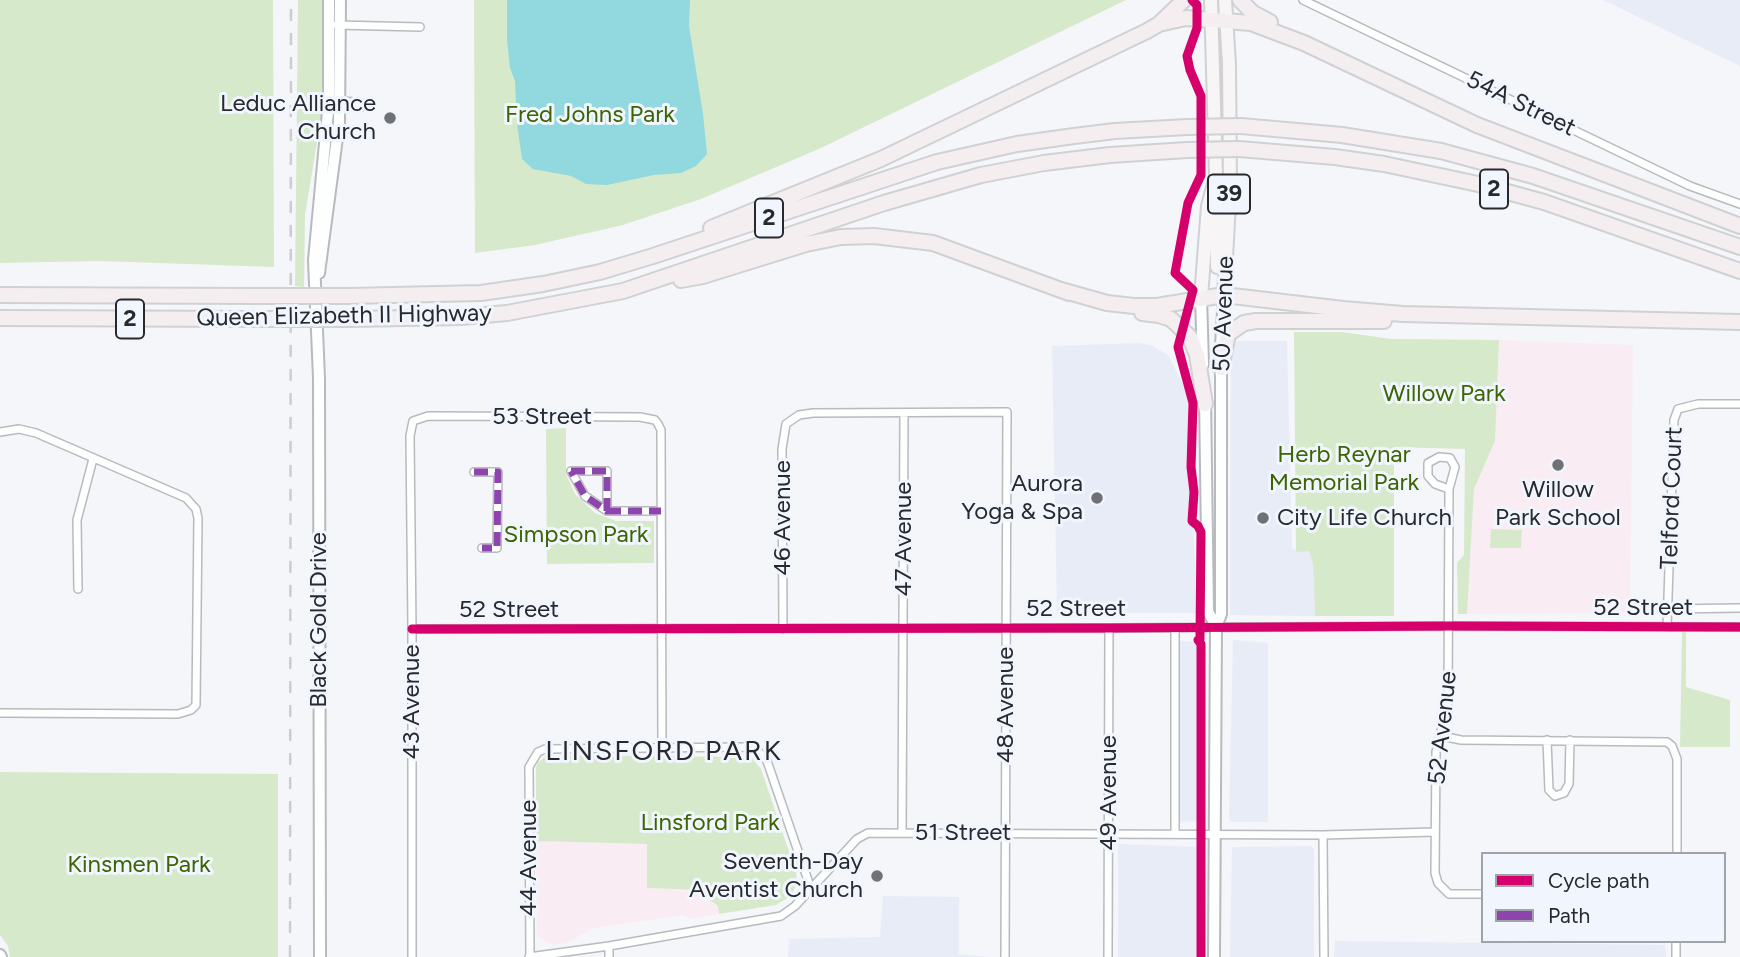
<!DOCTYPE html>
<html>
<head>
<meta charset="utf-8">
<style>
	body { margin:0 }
	#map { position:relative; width:1740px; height:957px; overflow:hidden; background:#f4f6fa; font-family:Figtree,sans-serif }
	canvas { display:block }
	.legend { position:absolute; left:1481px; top:852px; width:245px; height:91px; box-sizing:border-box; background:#f0f5fe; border:2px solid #a0a3aa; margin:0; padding:9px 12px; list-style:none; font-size:21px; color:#27292c }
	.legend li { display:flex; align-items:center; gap:14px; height:35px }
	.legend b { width:35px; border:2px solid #a0a3aa }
</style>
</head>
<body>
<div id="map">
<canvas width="1740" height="957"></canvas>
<ul class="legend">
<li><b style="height:9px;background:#d6006c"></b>Cycle path</li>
<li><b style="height:9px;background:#8e44ad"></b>Path</li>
</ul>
</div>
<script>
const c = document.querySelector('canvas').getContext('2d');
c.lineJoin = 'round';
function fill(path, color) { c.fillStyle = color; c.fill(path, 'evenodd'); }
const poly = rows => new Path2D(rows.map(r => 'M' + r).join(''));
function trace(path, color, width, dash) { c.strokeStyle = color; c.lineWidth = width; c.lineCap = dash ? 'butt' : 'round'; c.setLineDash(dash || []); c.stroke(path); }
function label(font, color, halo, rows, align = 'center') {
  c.font = font + ' Figtree,sans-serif'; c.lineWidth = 6; c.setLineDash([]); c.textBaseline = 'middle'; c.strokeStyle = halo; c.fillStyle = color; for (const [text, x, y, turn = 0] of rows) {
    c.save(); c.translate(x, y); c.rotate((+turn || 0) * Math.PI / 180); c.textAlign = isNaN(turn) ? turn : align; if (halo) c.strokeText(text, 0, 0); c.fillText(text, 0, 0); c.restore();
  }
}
fill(poly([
	[1603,0,1740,0,1740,66],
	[1235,341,1287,341,1292,549,1309,551,1313,564,1315,616,1230,615,1231,349],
	[1140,343,1153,346,1168,355,1188,394,1197,613,1057,613,1052,346],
	[1233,640,1268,643,1268,822,1231,822,1229,818],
	[1176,641,1203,642,1203,821,1177,822],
	[1118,844,1201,847,1203,957,1118,957],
	[1311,846,1314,849,1314,957,1230,957,1232,847],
	[883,896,959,897,959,954,990,957,788,957,789,939,880,937],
	[1335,941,1665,945,1666,957,1334,957]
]), '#e7ecf7');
fill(poly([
	[1499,340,1633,345,1630,613,1467,614,1474,489,1495,441],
	[536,841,647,844,647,888,698,890,718,906,719,914,690,919,684,915,593,928,567,943,553,945,537,936]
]), '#f9ecf2');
fill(poly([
	[0,0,273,0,274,267,100,261,0,263],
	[298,0,323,0,324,100,305,215,304,287,295,286],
	[474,0,1126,0,821,148,701,199,623,225,535,245,475,253],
	[1294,332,1342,332,1391,339,1499,340,1495,441,1474,489,1467,614,1458,614,1457,563,1464,555,1465,449,1394,447,1394,616,1315,616,1313,564,1309,551,1296,552],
	[566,428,566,474,575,494,595,513,616,521,654,521,654,563,547,564,546,429],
	[1491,529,1522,530,1521,548,1490,548],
	[1682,632,1686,632,1686,687,1730,700,1730,747,1680,747],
	[548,755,751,757,761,769,796,872,797,882,794,890,786,899,776,905,719,914,718,906,698,890,647,888,647,844,536,841,536,767,538,762],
	[0,772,278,774,278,957,10,957,8,946,0,935]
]), '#d7e9cb');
fill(poly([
	[507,0,690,0,689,26,703,114,707,154,696,166,681,173,654,175,607,185,586,184,571,176,533,169,522,159,517,124,515,81,510,68,507,40]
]), '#91d8df');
const street = poly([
	[1303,0,1690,186,1740,204],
	[337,25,420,27],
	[0,432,19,429,36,433,186,498,196,509,198,518,196,705,191,710,178,714,0,713],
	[571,471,607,471,607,511,585,496,571,471],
	[474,472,498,472,497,548,482,548],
	[1449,489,1435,484,1428,476,1428,463,1439,457,1450,458,1455,467,1449,489,1448,702,1436,752,1435,873,1438,883,1449,894,1483,894],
	[607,511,661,511],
	[78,589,77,520,93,459],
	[1668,609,1740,608],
	[1667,627,1674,420,1678,409,1698,404,1740,404],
	[1175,628,1175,833],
	[412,629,1109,628,1450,626,1740,627],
	[783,629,782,449,786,424,799,415,813,413,1007,412,1005,957],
	[1441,736,1461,740,1667,742,1672,746,1677,759,1677,854],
	[1547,740,1549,790,1555,796,1564,793,1569,784,1570,740],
	[902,833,904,413],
	[1323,835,1324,957],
	[609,946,609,957],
	[412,957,412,629,410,436,413,421,428,416,640,417,655,420,658,424,661,430,662,747],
	[529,957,609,946,781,916,795,906,857,839,868,833,1323,835,1435,832],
	[530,957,529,767,538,752,545,749,750,747,758,751,767,761,811,889],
	[1108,957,1109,628],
	[1676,957,1676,941]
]);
const secondary = poly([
	[336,102,361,105],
	[319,273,339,123,340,0],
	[1201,297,1203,364],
	[1221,346,1224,295],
	[1205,397,1208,611,1216,627],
	[0,955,1,957],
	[320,957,319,378,314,260,329,101,329,0],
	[1214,957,1216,627,1221,614,1221,362]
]);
const primary = poly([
	[1216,198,1217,267],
	[1224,295,1230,184,1229,64,1225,0],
	[1201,297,1208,206,1216,176,1211,0]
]);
const highway = poly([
	[1240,0,1253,13,1270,22],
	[1163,23,1186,18,1251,23,1304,43,1477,125,1740,226],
	[1241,126,1342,135,1441,151,1533,176,1740,247],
	[1239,149,1335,157,1384,164,1478,184,1544,202,1740,271],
	[711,228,881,159,1147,31,1159,24,1184,0],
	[681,280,703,276,806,244,841,237,874,236,933,243,1069,293],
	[1061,290,1107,303,1134,306,1157,306,1224,295,1343,309,1403,314,1740,322],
	[0,295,259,296],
	[349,296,481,293,543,284,600,272,653,256,937,162,1017,144,1074,136,1115,131,1187,127],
	[1142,313,1159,315,1171,319,1190,337,1197,355,1205,404],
	[0,318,259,319],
	[350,319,461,317,507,313,623,291,884,203,981,175,1044,163,1110,155,1187,150],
	[1221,368,1228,334,1244,323,1256,321,1384,321]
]);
trace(street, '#b8babd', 10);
trace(secondary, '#b8babd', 14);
trace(primary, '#d0d1d3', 16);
trace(highway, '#d0d1d3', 18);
trace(street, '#fdfefe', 7);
trace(secondary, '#fdfefe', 10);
trace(primary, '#f7f5f6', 12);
trace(highway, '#f4eef1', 14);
trace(poly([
	[290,957,291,0]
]), '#ccccce', 2.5, [12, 12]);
const highwayBridge = poly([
	[1187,127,1241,126],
	[1187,150,1239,149],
	[259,296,349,296],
	[259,319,350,319]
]);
trace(highwayBridge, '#d0d1d3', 18, []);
trace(highwayBridge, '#f4eef1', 14);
trace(poly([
	[571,471,607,471,607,511,585,496,571,471],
	[474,472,498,472,497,548,482,548],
	[607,511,661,511]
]), '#8e44ad', 7, [14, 7]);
trace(poly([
	[1192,0,1197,5,1197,28,1187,56,1190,70,1201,96,1201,175,1188,203,1175,273,1193,290,1178,347,1193,403,1191,467,1194,492,1192,521,1198,526,1201,532,1200,639,1198,640,1201,644,1201,957],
	[412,629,1109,628,1450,626,1740,627]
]), '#d6006c', 9);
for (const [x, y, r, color] of [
	[390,118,7,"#6f7174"],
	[1558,465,7,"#6f7174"],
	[1097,498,7,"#6f7174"],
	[1263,518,7,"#6f7174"],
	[877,876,7,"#6f7174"]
]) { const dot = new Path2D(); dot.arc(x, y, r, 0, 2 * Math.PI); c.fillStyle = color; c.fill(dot); trace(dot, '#f0f5fe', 2.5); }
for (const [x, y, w] of [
	[1494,189,28],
	[1229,194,42],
	[769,218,28],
	[130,319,28]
]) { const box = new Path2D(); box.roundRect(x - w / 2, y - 19.5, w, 39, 5); c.fillStyle = '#f0f5fe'; c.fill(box); trace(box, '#27292c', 2); }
label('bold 23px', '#27292c', null, [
	["2",1494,189],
	["39",1229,194],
	["2",769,218],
	["2",130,319]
]);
label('24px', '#27292c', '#f0f5fe', [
	["Leduc Alliance",376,104],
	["Church",376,132],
	["Aurora",1083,484],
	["Yoga & Spa",1083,512],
	["Willow",1558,490,"center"],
	["Park School",1558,518,"center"],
	["City Life Church",1277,518,"left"],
	["Seventh-Day",863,862],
	["Aventist Church",863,890]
], 'right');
label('24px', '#27292c', '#f0f5fe', [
	["54A Street",1521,104,26],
	["50 Avenue",1224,314,-88],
	["Queen Elizabeth II Highway",344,316,-1],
	["53 Street",542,417],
	["Telford Court",1672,498,-88],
	["46 Avenue",783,518,-90],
	["47 Avenue",904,539,-90],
	["52 Street",1643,608],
	["52 Street",1076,609],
	["52 Street",509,610],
	["Black Gold Drive",319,620,-90],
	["43 Avenue",412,702,-90],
	["48 Avenue",1006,705,-90],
	["52 Avenue",1443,728,-84],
	["49 Avenue",1109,793,-90],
	["51 Street",963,833],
	["44 Avenue",529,858,-90]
]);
label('24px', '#3c6401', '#f0f5fe', [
	["Fred Johns Park",590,115],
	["Willow Park",1444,394],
	["Herb Reynar",1344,455],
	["Memorial Park",1344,483],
	["Simpson Park",576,535],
	["Linsford Park",710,823],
	["Kinsmen Park",139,865]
]);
c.letterSpacing = '2px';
label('28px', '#27292c', '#f0f5fe', [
	["LINSFORD PARK",664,752]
]);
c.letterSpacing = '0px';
</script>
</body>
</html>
